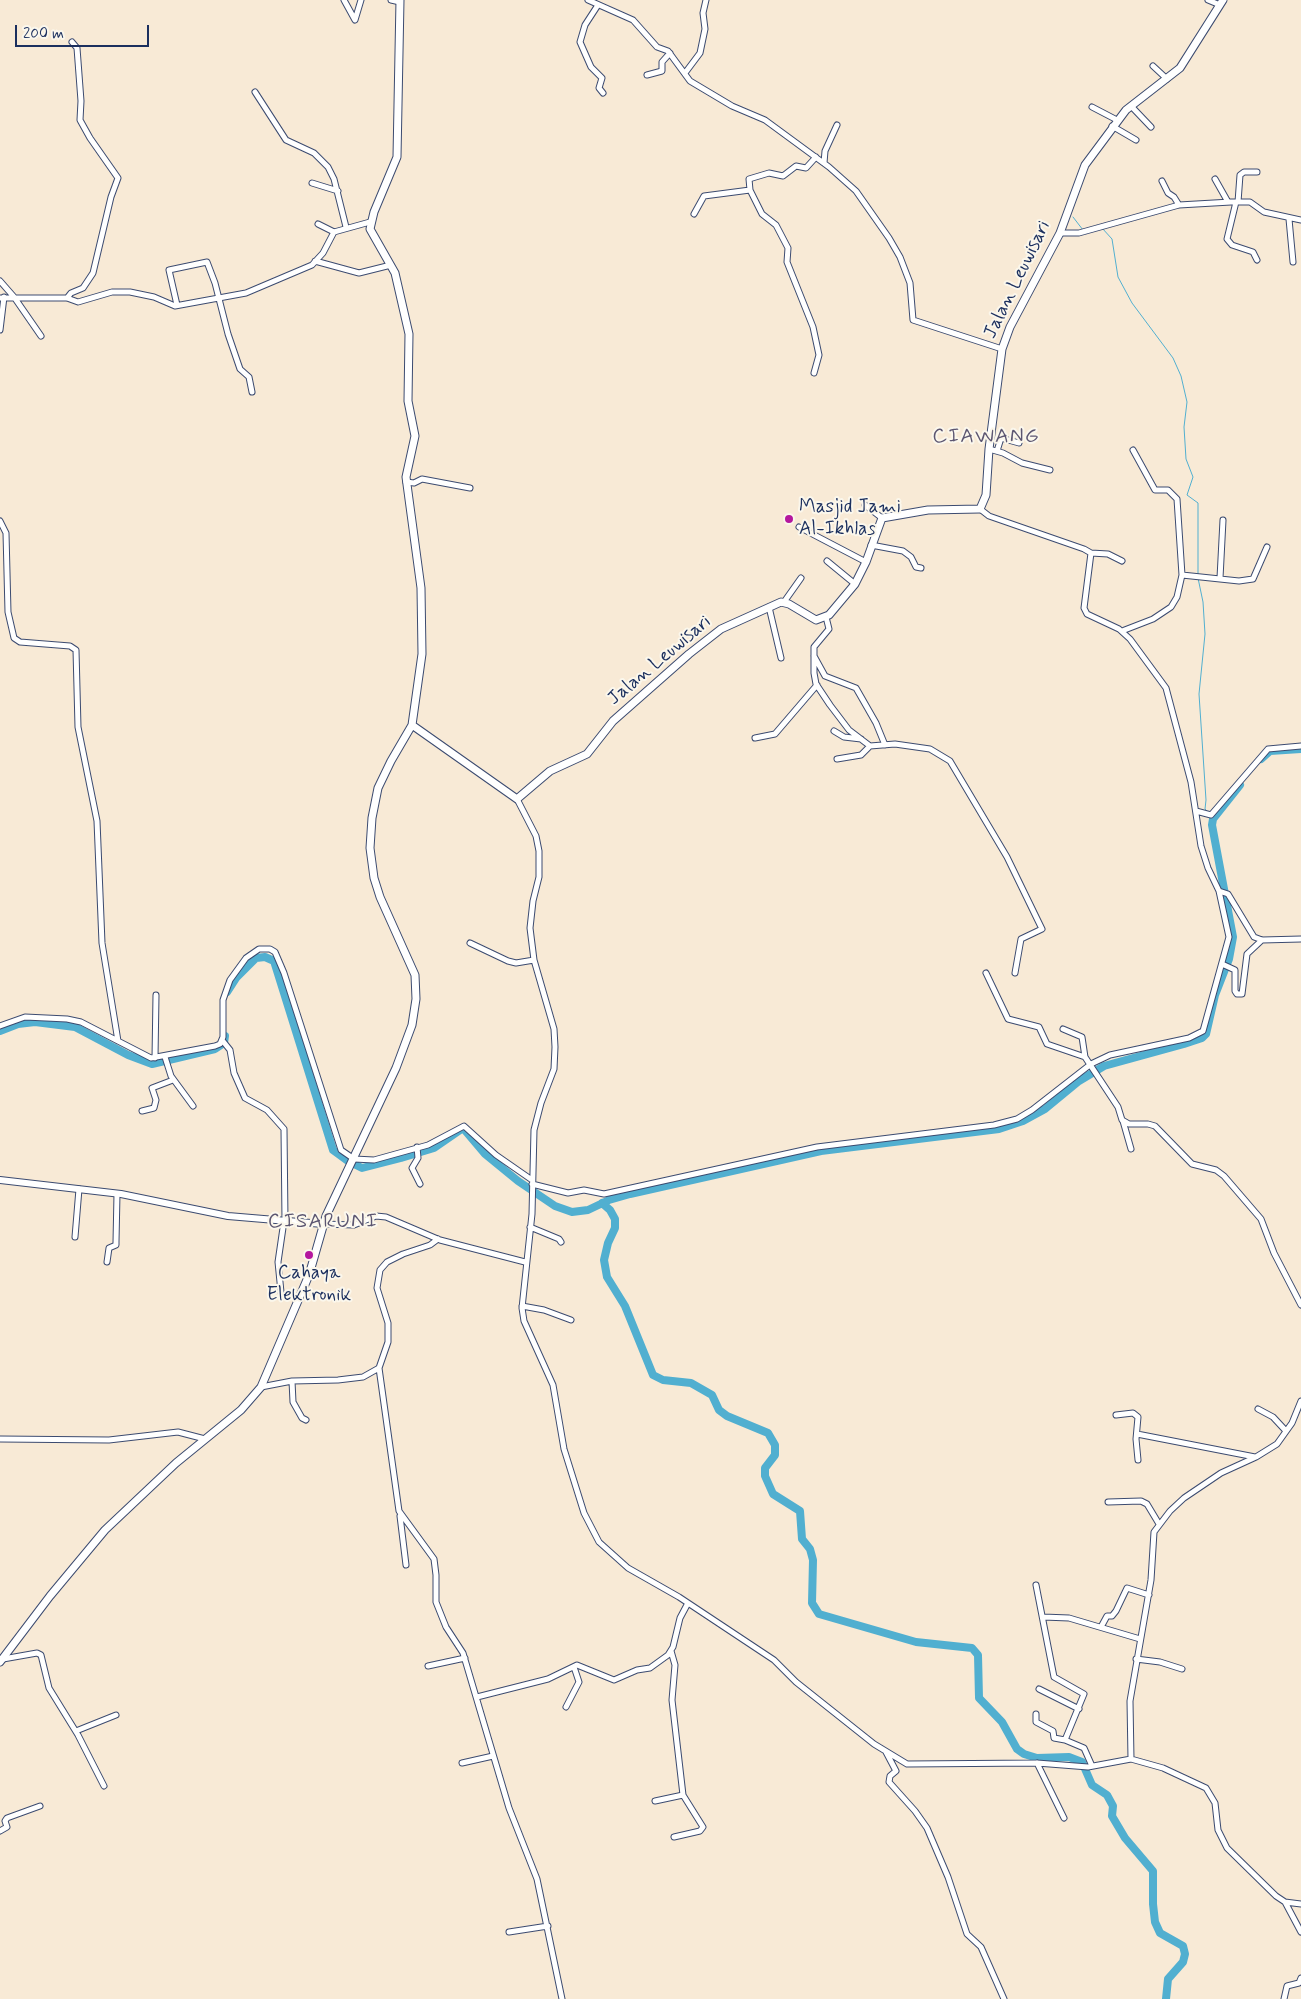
<!DOCTYPE html>
<html>
<head>
<meta charset="utf-8">
<style>
	body { margin:0 }
	#map { position:relative; width:1301px; height:1999px; overflow:hidden; background:#f8ead6; font-family:Mynerve,sans-serif }
	canvas { display:block }
	.scale { position:absolute; left:15px; top:25px; width:134px; height:22px; box-sizing:border-box; border:2px solid #1b2f5e; border-top:0; padding-left:6px; font-size:15px; line-height:18px; white-space:nowrap; color:#1b2f5e; -webkit-text-stroke:4px #fbf7ec; paint-order:stroke }
</style>
</head>
<body>
<div id="map">
<canvas width="1301" height="1999"></canvas>
<div class="scale">200 m</div>
</div>
<script>
const c = document.querySelector('canvas').getContext('2d');
c.lineJoin = 'round';
const poly = rows => new Path2D(rows.map(r => 'M' + r).join(''));
function trace(path, color, width, dash) { c.strokeStyle = color; c.lineWidth = width; c.lineCap = dash ? 'butt' : 'round'; c.setLineDash(dash || []); c.stroke(path); }
function label(font, color, halo, rows, align = 'center') {
  c.font = font + ' Mynerve,sans-serif'; c.lineWidth = 4; c.setLineDash([]); c.textBaseline = 'middle'; c.strokeStyle = halo; c.fillStyle = color; for (const [text, x, y, turn = 0] of rows) {
    c.save(); c.translate(x, y); c.rotate((+turn || 0) * Math.PI / 180); c.textAlign = isNaN(turn) ? turn : align; if (halo) c.strokeText(text, 0, 0); c.fillText(text, 0, 0); c.restore();
  }
}
trace(poly([
	[1073,217,1083,230],
	[1102,228,1112,239,1118,277,1132,303,1173,358,1181,376,1187,402,1184,427,1186,459,1193,477,1187,495,1198,503,1198,574],
	[1198,578,1203,602,1205,634,1199,694,1206,800,1205,809,1207,811]
]), '#51afd0', 1);
trace(poly([
	[1261,759,1270,751,1301,749],
	[227,992,236,978,256,958,265,957,274,961,333,1150,348,1161,362,1168,401,1158,434,1148,463,1128,485,1154,518,1181,555,1206,572,1212,588,1210,609,1200,630,1194,821,1151,999,1129,1023,1121,1045,1109,1079,1081,1104,1066,1184,1044,1202,1038,1206,1034,1215,995,1229,959,1233,937,1212,825,1213,819,1240,785],
	[0,1031,18,1024,35,1022,75,1027,128,1055,152,1064,215,1049,224,1043,225,1036],
	[602,1203,610,1210,615,1219,615,1228,608,1243,604,1260,607,1277,625,1306,653,1375,663,1380,691,1383,712,1395,719,1410,727,1416,768,1433,775,1445,775,1455,765,1468,765,1476,773,1494,800,1511,802,1539,810,1549,813,1560,812,1603,819,1614,916,1642,972,1648,978,1655,979,1698,1002,1722,1017,1749,1024,1754,1037,1758,1069,1757,1082,1762,1092,1785,1107,1795,1113,1806,1112,1816,1125,1838,1153,1871,1153,1904,1155,1922,1160,1933,1183,1946,1185,1954,1183,1962,1168,1979,1166,1999]
]), '#51afd0', 8);
const minor = poly([
	[344,0,355,20,361,0],
	[391,0,400,2],
	[588,0,633,20,657,47,668,51,690,81,732,106,765,120,829,167,856,191,889,238,900,257,910,283,913,320,1002,349],
	[1208,0,1220,5],
	[598,5,585,25,580,42,591,67,602,78,599,88,603,93],
	[1153,66,1167,79],
	[685,73,700,53,705,29,703,13,706,0],
	[647,75,662,71,662,62,670,53],
	[255,92,286,140,314,153,328,167,334,179,346,227],
	[1131,106,1151,127],
	[1092,107,1117,120],
	[1112,126,1136,140],
	[824,163,825,151,837,125],
	[1215,179,1228,202],
	[1162,181,1168,193,1174,197,1179,205],
	[312,183,338,191],
	[750,190,762,214,776,225,788,248,787,262,813,327,819,355,814,373],
	[1236,202,1227,239,1232,245,1253,252,1257,260],
	[1238,202,1240,175,1244,172,1257,172],
	[694,214,704,196,750,190,749,179,769,173,783,176,796,166,806,168,816,157],
	[1289,219,1293,262],
	[318,224,334,232],
	[1060,233,1079,233,1179,205,1231,202,1250,202,1264,212,1301,220],
	[315,261,359,273,391,265],
	[0,281,14,297,41,336],
	[0,298,67,298,78,302,112,292,130,292,154,297,175,306,246,293,312,265,323,253,334,232,370,222],
	[67,298,71,293,83,288,93,273,111,197,118,178,90,138,80,120,81,101,77,48,72,42],
	[177,305,169,270,207,262,215,283,228,334,240,369,249,377,252,392],
	[0,330,4,297],
	[989,449,1003,453,1022,463,1050,470],
	[1133,450,1155,490,1168,490,1177,499,1182,575],
	[997,451,1001,438,1019,443],
	[406,482,414,483,422,479,470,488],
	[865,505,882,518],
	[980,509,989,516,1084,549,1091,553,1084,608,1087,614,1119,629,1130,639,1166,688,1191,782,1201,846,1208,868,1219,891,1228,894,1254,937,1262,940,1301,939],
	[0,521,6,533,8,612,14,638,20,642,70,646,76,650,78,727,97,821,102,943,118,1041],
	[799,527,866,562],
	[871,545,903,551,911,557,916,567,921,568],
	[1091,553,1108,554,1122,561],
	[827,561,855,584],
	[1220,578,1223,520],
	[784,602,801,578],
	[769,607,781,658],
	[826,617,829,629,814,647,814,673,816,684,830,705,849,730,870,746,895,744,930,749,950,761,1007,857,1042,929,1021,939,1015,973],
	[1122,631,1153,619,1171,607,1177,597,1182,575,1239,581,1253,579,1267,547],
	[814,656,825,676,856,688,876,723,885,745],
	[834,731,844,737,861,739],
	[755,738,775,734,817,685],
	[837,759,861,755,870,746],
	[517,799,536,836,539,851,539,877,533,901,530,928,534,960,554,1029,555,1047,554,1069,541,1103,534,1130,532,1214,522,1308,524,1321,553,1385,564,1449,584,1513,599,1542,628,1568,679,1597,774,1660,796,1682,874,1744,907,1764,1037,1763,1088,1767,1131,1759,1163,1768,1206,1788,1215,1803,1218,1830,1227,1848,1276,1896,1285,1902,1301,1904],
	[1196,811,1211,815,1268,749,1301,746],
	[470,943,508,961,516,963,534,960],
	[1222,964,1235,970,1235,991,1237,994,1242,994,1247,954,1262,940],
	[986,973,1008,1019,1039,1027,1047,1044,1085,1057,1118,1107,1122,1120,1129,1124,1148,1124,1155,1126,1192,1164,1216,1170,1224,1176,1261,1219,1274,1253,1301,1305],
	[0,1026,25,1017,67,1019,81,1022,151,1058,215,1046,220,1044,223,1037,223,1000,230,980,246,958,259,949,270,949,275,952,284,973,341,1150,354,1159,374,1160,428,1145,464,1126,496,1155,532,1180],
	[1063,1029,1082,1037,1085,1057],
	[222,1040,230,1050,234,1073,245,1098,267,1110,284,1129,285,1221],
	[165,1057,171,1076,193,1106],
	[155,1058,156,995],
	[142,1111,154,1108,156,1100,152,1088,173,1080],
	[1123,1121,1131,1149],
	[417,1147,418,1158,412,1168,420,1184],
	[532,1184,568,1193,584,1190,604,1194,817,1147,994,1125,1017,1119,1032,1110,1091,1064,1110,1055,1189,1038,1203,1031,1229,937,1219,891],
	[323,1224,354,1225,376,1216,386,1217,440,1240,525,1262],
	[530,1227,559,1239,561,1242],
	[75,1237,79,1189],
	[107,1262,109,1248,116,1245,116,1242,117,1194],
	[281,1292,278,1262,284,1221],
	[522,1306,544,1310,571,1320],
	[379,1368,399,1511,434,1559,436,1575,436,1602,446,1627,463,1653,509,1808,537,1879,562,1999],
	[292,1381,293,1402,302,1418,306,1420],
	[261,1387,292,1381,338,1380,363,1377,379,1368,388,1342,388,1323,377,1288,380,1270,387,1262,403,1254,430,1245,438,1239],
	[1258,1409,1273,1417,1286,1431],
	[1116,1415,1133,1413,1138,1417,1136,1439,1138,1460],
	[1137,1434,1255,1457],
	[0,1439,109,1440,178,1432,205,1439],
	[1108,1502,1141,1501,1147,1504,1159,1524],
	[400,1516,406,1565],
	[1036,1585,1054,1677,1084,1694,1065,1740,1084,1748,1092,1766],
	[1043,1617,1069,1618,1140,1639],
	[1101,1627,1107,1616,1112,1616,1116,1611,1127,1588,1149,1595],
	[671,1651,675,1665,672,1700,683,1795,703,1827,700,1831,674,1837],
	[3,1659,37,1653,41,1655,49,1688,78,1735,104,1786],
	[1136,1659,1160,1662,1182,1669],
	[428,1666,465,1658],
	[1039,1689,1079,1709],
	[477,1697,548,1679,577,1665,614,1680,637,1670,650,1668,668,1655,673,1647,680,1618,688,1603],
	[566,1707,579,1682,574,1667],
	[1036,1714,1036,1722,1053,1731,1054,1738,1065,1740],
	[76,1731,116,1715],
	[886,1752,896,1771,890,1776,889,1782,915,1811,927,1828,948,1877,967,1934,981,1947,1004,1999],
	[1131,1759,1130,1701,1151,1580,1154,1532,1170,1511,1184,1498,1221,1473,1256,1457,1277,1444,1292,1423,1301,1401],
	[462,1763,493,1756],
	[1037,1763,1064,1818],
	[655,1801,683,1795],
	[0,1831,7,1827,5,1821,7,1818,40,1806],
	[1285,1902,1301,1932],
	[509,1932,548,1926],
	[1284,1999,1287,1986,1299,1983,1301,1978]
]);
const tertiary = poly([
	[0,1180,121,1194,228,1216,323,1224]
]);
const secondary = poly([
	[412,725,517,799,550,771,587,754,613,721,689,654,721,629,781,602,789,604,816,620,829,615,855,584,866,562,882,518,928,510,980,509,986,495,989,449,1002,349,1010,327,1060,233,1085,165,1126,110,1180,68,1223,0],
	[0,1662,50,1596,105,1530,176,1463,241,1410,261,1387,309,1275,326,1216,396,1068,412,1025,416,999,415,975,380,897,374,878,370,848,372,818,378,788,391,761,412,725,422,654,421,588,406,477,415,436,408,401,409,334,395,273,370,229,374,212,397,157,400,0]
]);
trace(minor, '#3c4b70', 7);
trace(tertiary, '#3c4b70', 8);
trace(secondary, '#3c4b70', 9);
trace(minor, '#fff', 5);
trace(tertiary, '#fff', 6);
trace(secondary, '#fff', 7);
for (const [x, y, r, color] of [
	[789,519,5,"#b5179e"],
	[309,1255,5,"#b5179e"]
]) { const dot = new Path2D(); dot.arc(x, y, r, 0, 2 * Math.PI); c.fillStyle = color; c.fill(dot); trace(dot, '#fbf7ec', 2); }
label('19px', '#1b2f5e', '#fbf7ec', [
	["Jalan Leuwisari",1018,280,-64],
	["Jalan Leuwisari",660,661,-40]
]);
label('19px', '#1b2f5e', '#fbf7ec', [
	["Masjid Jami",799,508],
	["Al-Ikhlas",799,530],
	["Cahaya",309,1274,"center"],
	["Elektronik",309,1296,"center"]
], 'left');
c.letterSpacing = '1px';
label('21px', '#5c5671', '#fbf7ec', [
	["CIAWANG",986,438],
	["CISARUNI",323,1223]
]);
c.letterSpacing = '0px';
</script>
</body>
</html>
